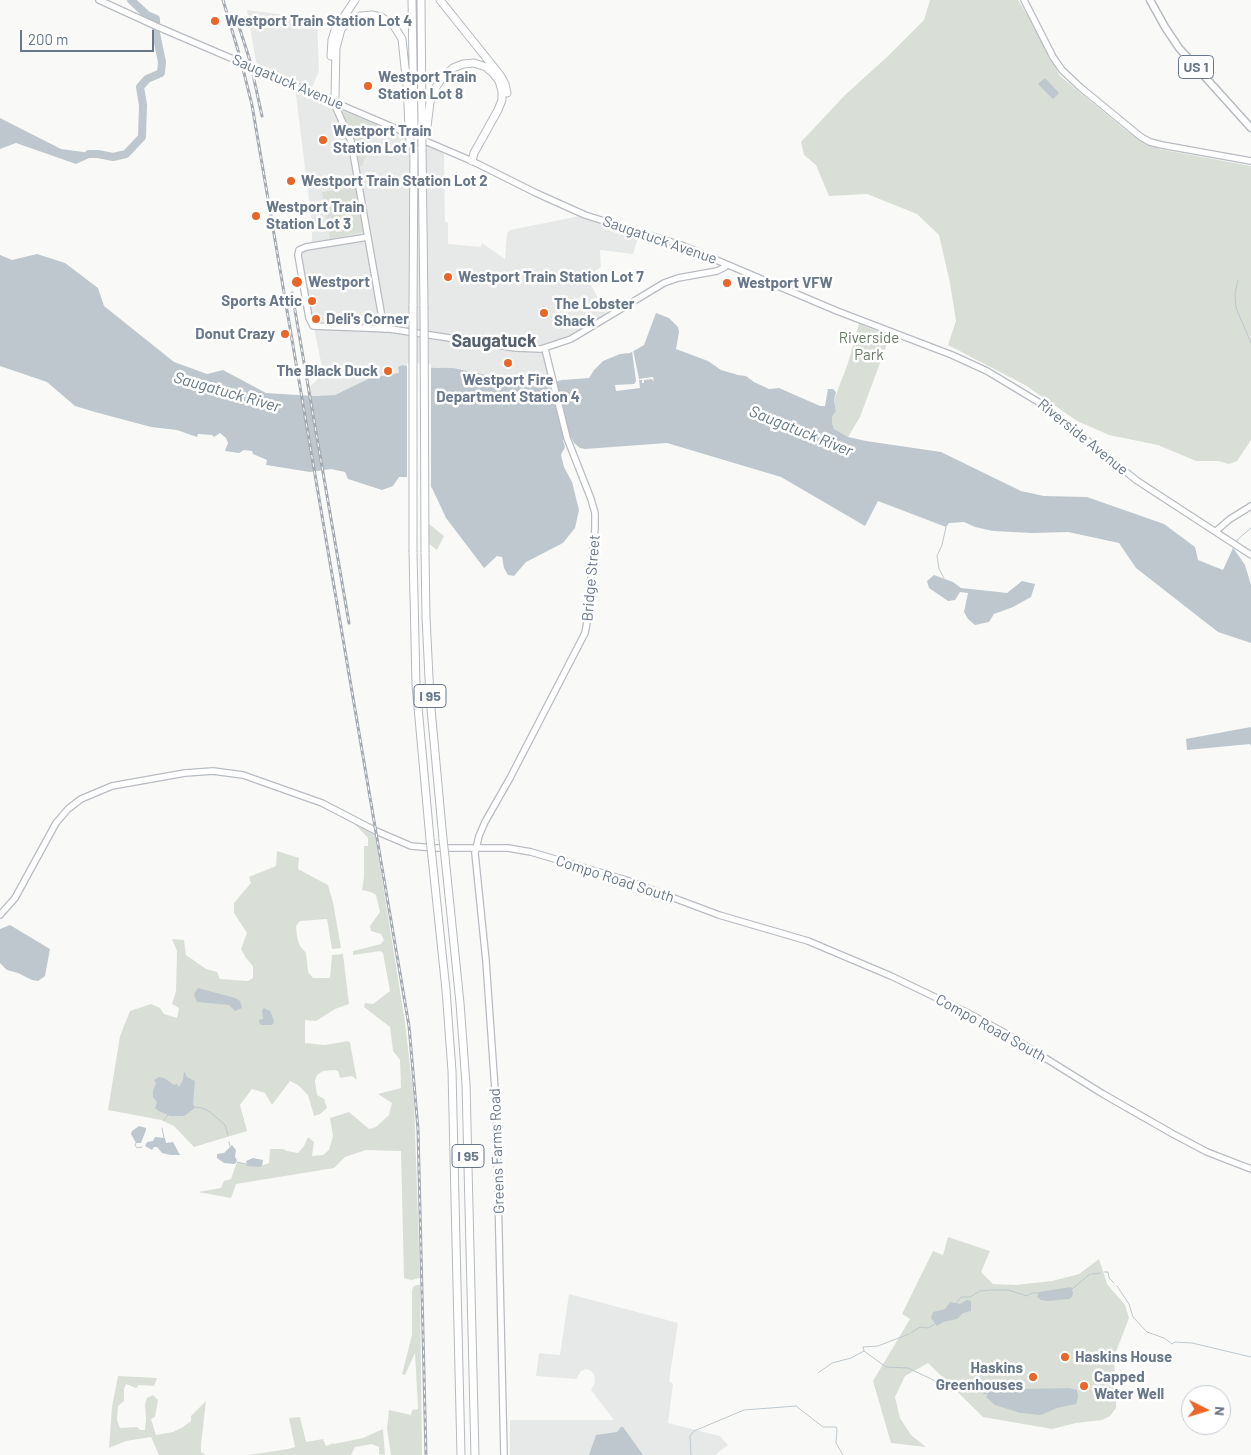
<!DOCTYPE html>
<html>
<head>
<meta charset="utf-8">
<style>
	body { margin:0 }
	#map { position:relative; width:1251px; height:1455px; overflow:hidden; background:#f9faf7; font-family:Barlow,sans-serif }
	canvas { display:block }
	.north { position:absolute; left:1181px; top:1385px; width:50px; height:50px; box-sizing:border-box; background:#fff; border:1px solid #c3c9d0; border-radius:50%; rotate:95deg; font-size:14px; font-weight:700; line-height:20px; text-align:center; color:#687789 }
	.north::after { content:''; display:block; margin:auto; width:18px; height:22px; background:#e96628; clip-path:polygon(50% 0,100% 100%,50% 72%,0 100%) }
	.scale { position:absolute; left:20px; top:30px; width:134px; height:22px; box-sizing:border-box; border:2px solid #687789; border-top:0; padding-left:6px; font-size:15px; line-height:18px; white-space:nowrap; color:#687789; -webkit-text-stroke:4px #fff; paint-order:stroke }
</style>
</head>
<body>
<div id="map">
<canvas width="1251" height="1455"></canvas>
<div class="north">N</div>
<div class="scale">200 m</div>
</div>
<script>
const c = document.querySelector('canvas').getContext('2d');
c.lineJoin = 'round';
function fill(path, color) { c.fillStyle = color; c.fill(path, 'evenodd'); }
const poly = rows => new Path2D(rows.map(r => 'M' + r).join(''));
function trace(path, color, width, dash) { c.strokeStyle = color; c.lineWidth = width; c.lineCap = dash ? 'butt' : 'round'; c.setLineDash(dash || []); c.stroke(path); }
function label(font, color, halo, rows, align = 'center') {
  c.font = font + ' Barlow,sans-serif'; c.lineWidth = 5; c.setLineDash([]); c.textBaseline = 'middle'; c.strokeStyle = halo; c.fillStyle = color; for (const [text, x, y, turn = 0] of rows) {
    c.save(); c.translate(x, y); c.rotate((+turn || 0) * Math.PI / 180); c.textAlign = isNaN(turn) ? turn : align; if (halo) c.strokeText(text, 0, 0); c.fillText(text, 0, 0); c.restore();
  }
}
fill(poly([
	[247,10,317,19,319,71,310,92,444,149,445,222,448,223,448,244,481,247,482,243,505,259,507,233,510,230,585,215,640,232,633,254,600,250,601,267,587,277,607,316,583,332,545,349,552,382,549,384,536,387,501,378,439,367,398,367,399,373,370,378,335,395,311,396,309,387,319,378,322,367,298,252,309,246,312,240,312,224,295,87,257,68],
	[569,1294,678,1323,669,1381,673,1384,668,1423,720,1436,728,1445,715,1455,510,1455,510,1420,614,1420,591,1390,594,1385,595,1379,594,1374,591,1371,586,1369,581,1371,576,1379,536,1376,539,1353,560,1355]
]), '#e7e9e8');
fill(poly([
	[930,0,1018,0,1028,16,1060,76,1128,132,1159,149,1251,166,1251,440,1237,461,1229,464,1218,461,1196,461,1158,445,1109,435,1077,421,1025,385,948,345,956,321,950,283,939,235,917,214,867,194,829,196,816,165,804,155,801,142,845,95,887,57,924,20],
	[342,111,377,125,362,166,360,166,355,141],
	[356,187,363,232,330,239,322,192],
	[859,324,890,336,860,417,848,437,834,429,832,423,832,417,836,411,834,400,848,363],
	[429,524,444,536,437,550,425,541,427,528],
	[356,825,375,835,405,1022,414,1101,420,1278,411,1280,404,1278,401,1151,366,1150,345,1157,334,1168,236,1184,231,1198,198,1192,221,1188,224,1181,231,1179,237,1162,258,1167,269,1163,270,1149,283,1149,287,1151,298,1153,304,1146,308,1137,314,1142,312,1156,323,1155,329,1150,333,1136,330,1118,349,1112,369,1129,376,1127,389,1115,392,1103,378,1094,401,1088,400,1060,393,1051,390,1027,364,1007,365,1003,373,1004,390,991,383,953,380,951,353,955,353,951,381,944,384,940,381,934,371,931,370,926,380,912,376,895,371,892,362,890,364,877,364,846,368,846,368,838],
	[277,851,299,858,298,869,328,885,333,902,341,948,332,949,327,919,300,921,296,926,297,937,300,946,306,953,308,972,313,978,330,978,332,955,343,954,349,1004,335,1009,316,1021,305,1020,305,1043,325,1045,348,1041,350,1043,357,1080,352,1076,340,1078,338,1071,335,1070,323,1071,317,1075,315,1081,317,1095,324,1099,327,1108,320,1114,314,1116,308,1095,298,1085,290,1081,272,1105,265,1093,252,1089,240,1105,247,1131,194,1147,174,1126,161,1120,108,1110,120,1036,130,1011,151,1004,160,1008,164,1014,177,1018,179,1008,172,1004,176,991,177,951,172,939,184,940,186,955,206,969,217,972,220,979,248,981,253,978,253,966,246,958,241,949,247,933,234,913,234,903,251,883,249,877,276,866],
	[948,1237,990,1251,981,1272,993,1284,1015,1285,1052,1281,1079,1274,1099,1259,1107,1284,1125,1305,1129,1318,1114,1357,1116,1403,1116,1408,1110,1416,1102,1420,1076,1423,1052,1429,983,1417,928,1363,905,1376,895,1397,900,1418,911,1435,926,1447,891,1443,873,1381,910,1319,902,1314,933,1251,943,1255],
	[416,1285,420,1285,422,1455,391,1455,387,1429,389,1410,411,1415,412,1410,418,1409,415,1353,405,1375,402,1374,412,1335,412,1292,413,1287],
	[118,1376,157,1378,154,1386,139,1385,136,1388,126,1384,124,1389,124,1401,118,1406,117,1420,120,1428,137,1427,140,1430,145,1430,146,1419,145,1404,147,1398,153,1395,158,1400,155,1417,151,1419,156,1435,173,1432,183,1427,191,1421,191,1416,206,1401,201,1445,201,1452,206,1455,159,1455,151,1437,126,1441,109,1448,112,1407],
	[300,1417,306,1442,323,1439,326,1446,334,1443,334,1444,363,1438,383,1429,385,1455,379,1454,379,1447,372,1444,355,1447,351,1455,249,1455,288,1449,295,1447,289,1418]
]), '#d9dfd6');
fill(poly([
	[1045,78,1059,93,1053,99,1038,84],
	[0,118,61,149,98,154,76,164,16,143,0,149],
	[37,254,65,263,98,288,104,306,174,362,207,374,223,370,266,393,314,396,335,395,370,378,399,373,398,367,403,365,408,367,453,368,501,378,536,387,562,380,589,378,594,370,603,361,620,354,630,353,644,345,656,313,669,318,678,327,679,332,676,349,708,361,721,370,738,375,746,376,754,382,769,389,779,388,820,406,825,406,828,389,833,389,836,392,834,400,836,411,832,417,832,423,834,429,848,437,866,441,941,452,1021,491,1044,496,1087,497,1164,524,1195,547,1198,560,1223,570,1233,548,1234,549,1245,565,1251,585,1251,643,1218,632,1136,568,1119,543,1068,532,1032,533,993,531,975,527,964,522,949,523,946,527,878,501,865,526,781,477,667,443,585,449,580,448,574,443,571,437,563,440,565,447,561,455,564,467,572,482,579,510,575,528,563,543,526,562,514,576,508,575,504,568,502,557,497,556,484,568,446,518,432,488,419,477,399,477,393,486,382,490,348,479,345,472,331,469,310,472,266,465,267,460,253,454,252,451,244,450,239,453,225,451,228,443,226,438,220,433,214,437,212,435,198,434,197,437,177,430,151,427,95,412,75,406,47,382,0,366,0,255,12,260],
	[934,575,953,582,961,588,980,590,1007,593,1022,581,1035,584,1031,597,1013,607,994,614,989,622,975,625,968,619,964,612,968,593,960,592,955,600,948,601,929,588,927,581],
	[1251,727,1251,746,1250,744,1187,750,1186,739],
	[10,925,50,949,45,976,38,981,32,980,18,973,7,970,0,963,0,929],
	[198,988,235,998,240,1001,242,1008,235,1011,229,1005,197,1002,194,994],
	[264,1008,270,1011,272,1015,274,1022,272,1025,261,1025,259,1022,259,1020,263,1019,262,1010],
	[184,1071,187,1077,195,1081,193,1104,195,1108,184,1116,170,1116,159,1111,155,1108,157,1102,153,1097,153,1091,156,1083,154,1080,159,1077,164,1078,174,1085,177,1084,179,1087,183,1080],
	[139,1126,146,1128,146,1130,141,1143,136,1143,131,1134,132,1131],
	[155,1137,165,1138,166,1143,173,1142,180,1155,170,1155,162,1153,157,1147,154,1147,152,1150,145,1146,147,1142,153,1141],
	[232,1145,236,1150,235,1157,237,1160,235,1164,224,1163,217,1158,217,1154,224,1153],
	[253,1158,263,1160,262,1166,258,1167,247,1166,246,1161],
	[1071,1287,1073,1293,1072,1297,1069,1299,1047,1301,1041,1300,1037,1297,1039,1292],
	[967,1300,971,1301,971,1311,963,1313,957,1319,943,1322,937,1326,931,1318,933,1312,945,1309,950,1302,960,1304],
	[1069,1388,1077,1390,1078,1397,1076,1404,1057,1408,1041,1415,1021,1413,995,1405,986,1397,990,1390,1008,1393,1019,1389],
	[621,1427,623,1427,643,1455,589,1455,596,1435,617,1432]
]), '#bdc7cd');
fill(poly([
	[633,350,639,379,653,377,654,382,652,379,644,380,644,383,642,383,642,380,639,380,640,388,616,391,615,385,634,384,636,381,632,351],
	[407,363,431,364,431,493,418,479,407,479]
]), '#f9faf7');
trace(poly([
	[1238,280,1235,294,1236,308,1251,343],
	[1236,543,1238,539,1251,528],
	[944,578,939,569,937,556,942,545,946,527],
	[194,1107,202,1108,210,1112,225,1125,228,1135],
	[164,1120,168,1115],
	[162,1128,164,1138],
	[229,1142,230,1146],
	[136,1143,135,1145,137,1148,142,1147],
	[237,1162,246,1164],
	[1104,1272,1108,1272,1109,1278,1114,1283],
	[1092,1274,1100,1273],
	[1117,1286,1129,1304,1133,1317,1147,1332,1164,1338,1172,1344,1175,1342,1192,1343,1251,1357],
	[1072,1289,1090,1274],
	[955,1305,961,1297,970,1297,980,1291,990,1290,1008,1290,1027,1296,1032,1293,1039,1293],
	[911,1333,920,1327,928,1328,935,1324],
	[864,1351,863,1347,878,1346,909,1334],
	[818,1373,832,1363,851,1358,864,1351,886,1367,908,1368,944,1385,956,1385,968,1390,988,1394],
	[691,1455,690,1436,694,1431,744,1410,796,1406,823,1427,836,1427,837,1429,836,1443,843,1455]
]), '#bdc7cd', 1);
trace(poly([
	[89,154,98,154,113,157,126,154,142,137,143,105,140,87,147,79,161,73,162,62,156,33,156,19,147,15,131,0]
]), '#bdc7cd', 8);
const secondary = poly([
	[99,0,158,27,472,161,536,193,585,215,681,245,837,311,952,355,987,371,1045,406,1136,480,1251,555],
	[1024,0,1053,57,1062,70,1080,87,1141,137,1150,142,1162,145,1251,161],
	[333,101,351,141,384,329],
	[368,237,306,247,299,250,298,255,309,318,313,326,390,329,516,348,541,349,571,339,664,283,678,278,717,271,725,267,726,264],
	[1216,531,1230,519,1251,506],
	[0,915,15,898,56,823,68,809,81,799,112,786,185,773,213,771,243,775,322,803,376,831,411,846,434,848,508,848,531,852,626,880,719,915,808,941,891,976,966,1012,1005,1033,1103,1094,1173,1134,1207,1152,1251,1169],
	[504,1455,496,1104,486,961,475,853,479,836,485,822,510,778,585,633,588,617,595,528,595,513,591,499,567,438,545,349]
]);
const primary = poly([
	[1150,0,1165,27,1179,48,1251,128]
]);
const highway = poly([
	[412,0,414,127],
	[421,0,422,128],
	[440,0,500,75,505,84,507,93],
	[331,56,332,40,335,30,355,0],
	[333,101,335,97,336,48,341,29,349,21,360,16,372,15,381,17,394,26,402,39,407,86,409,127],
	[426,135,430,102,436,87,442,78,453,68,463,64,474,63,486,67,493,73,499,81,502,91,502,100,498,110,474,153,472,161],
	[422,147,424,306],
	[413,306,414,143],
	[413,552,416,685,430,839],
	[425,552,426,617,430,698,443,839],
	[432,857,446,990,452,1071,461,1455],
	[445,857,460,1003,466,1084,475,1455]
]);
trace(secondary, '#b8bcc2', 8);
trace(primary, '#b6bbc0', 9);
trace(highway, '#b6babe', 9);
trace(secondary, '#fff', 5.5);
trace(primary, '#fff', 6);
trace(highway, '#fff', 7);
const rail = poly([
	[223,0,240,57,252,105,409,1026,418,1129,426,1455],
	[236,17,250,61,262,116],
	[292,293,349,623]
]);
trace(rail, '#a4aab1', 3);
trace(rail, '#fff', 1, [4]);
const highwayBridge = poly([
	[409,127,410,142],
	[422,133,422,147],
	[413,306,413,552],
	[424,306,425,552],
	[430,839,432,857],
	[443,839,445,857]
]);
trace(highwayBridge, '#b6babe', 9, []);
trace(highwayBridge, '#fff', 7);
for (const [x, y, r, color] of [
	[215,21,5,"#e96628"],
	[368,86,5,"#e96628"],
	[323,140,5,"#e96628"],
	[291,181,5,"#e96628"],
	[256,216,5,"#e96628"],
	[448,277,5,"#e96628"],
	[297,282,6,"#e96628"],
	[727,283,5,"#e96628"],
	[312,301,5,"#e96628"],
	[544,313,5,"#e96628"],
	[316,319,5,"#e96628"],
	[285,334,5,"#e96628"],
	[508,363,5,"#e96628"],
	[388,371,5,"#e96628"],
	[1065,1357,5,"#e96628"],
	[1033,1377,5,"#e96628"],
	[1084,1386,5,"#e96628"]
]) { const dot = new Path2D(); dot.arc(x, y, r, 0, 2 * Math.PI); c.fillStyle = color; c.fill(dot); trace(dot, '#fff', 2); }
for (const [x, y, w] of [
	[1196,67,35],
	[430,696,32],
	[468,1156,32]
]) { const box = new Path2D(); box.roundRect(x - w / 2, y - 11.5, w, 23, 4); c.fillStyle = '#fff'; c.fill(box); trace(box, '#687789', 1); }
label('bold 14px', '#687789', null, [
	["US 1",1196,67],
	["I 95",430,696],
	["I 95",468,1156]
]);
label('bold 15px', '#687789', '#fff', [
	["Westport Train Station Lot 4",225,21],
	["Westport Train",378,77],
	["Station Lot 8",378,94],
	["Westport Train",333,131],
	["Station Lot 1",333,148],
	["Westport Train Station Lot 2",301,181],
	["Westport Train",266,207],
	["Station Lot 3",266,224],
	["Westport Train Station Lot 7",458,277],
	["Westport",308,282],
	["Westport VFW",737,283],
	["Sports Attic",302,301,"right"],
	["The Lobster",554,304],
	["Shack",554,321],
	["Deli's Corner",326,319],
	["Donut Crazy",275,334,"right"],
	["The Black Duck",378,371,"right"],
	["Westport Fire",508,380,"center"],
	["Department Station 4",508,397,"center"],
	["Haskins House",1075,1357],
	["Haskins",1023,1368,"right"],
	["Greenhouses",1023,1385,"right"],
	["Capped",1094,1377],
	["Water Well",1094,1394]
], 'left');
label('15px', '#687789', '#fff', [
	["Saugatuck Avenue",288,82,23],
	["Saugatuck Avenue",660,240,19],
	["Riverside Avenue",1083,437,39],
	["Bridge Street",591,578,-85],
	["Compo Road South",615,879,18],
	["Compo Road South",991,1028,29],
	["Greens Farms Road",497,1151,-92]
]);
label('15px', '#667a63', '#fff', [
	["Riverside",869,338],
	["Park",869,355]
]);
label('italic 16px', '#637884', '#fff', [
	["Saugatuck River",227,392,16],
	["Saugatuck River",801,431,22]
]);
label('bold 18px', '#56616e', '#fff', [
	["Saugatuck",494,341]
]);
</script>
</body>
</html>
